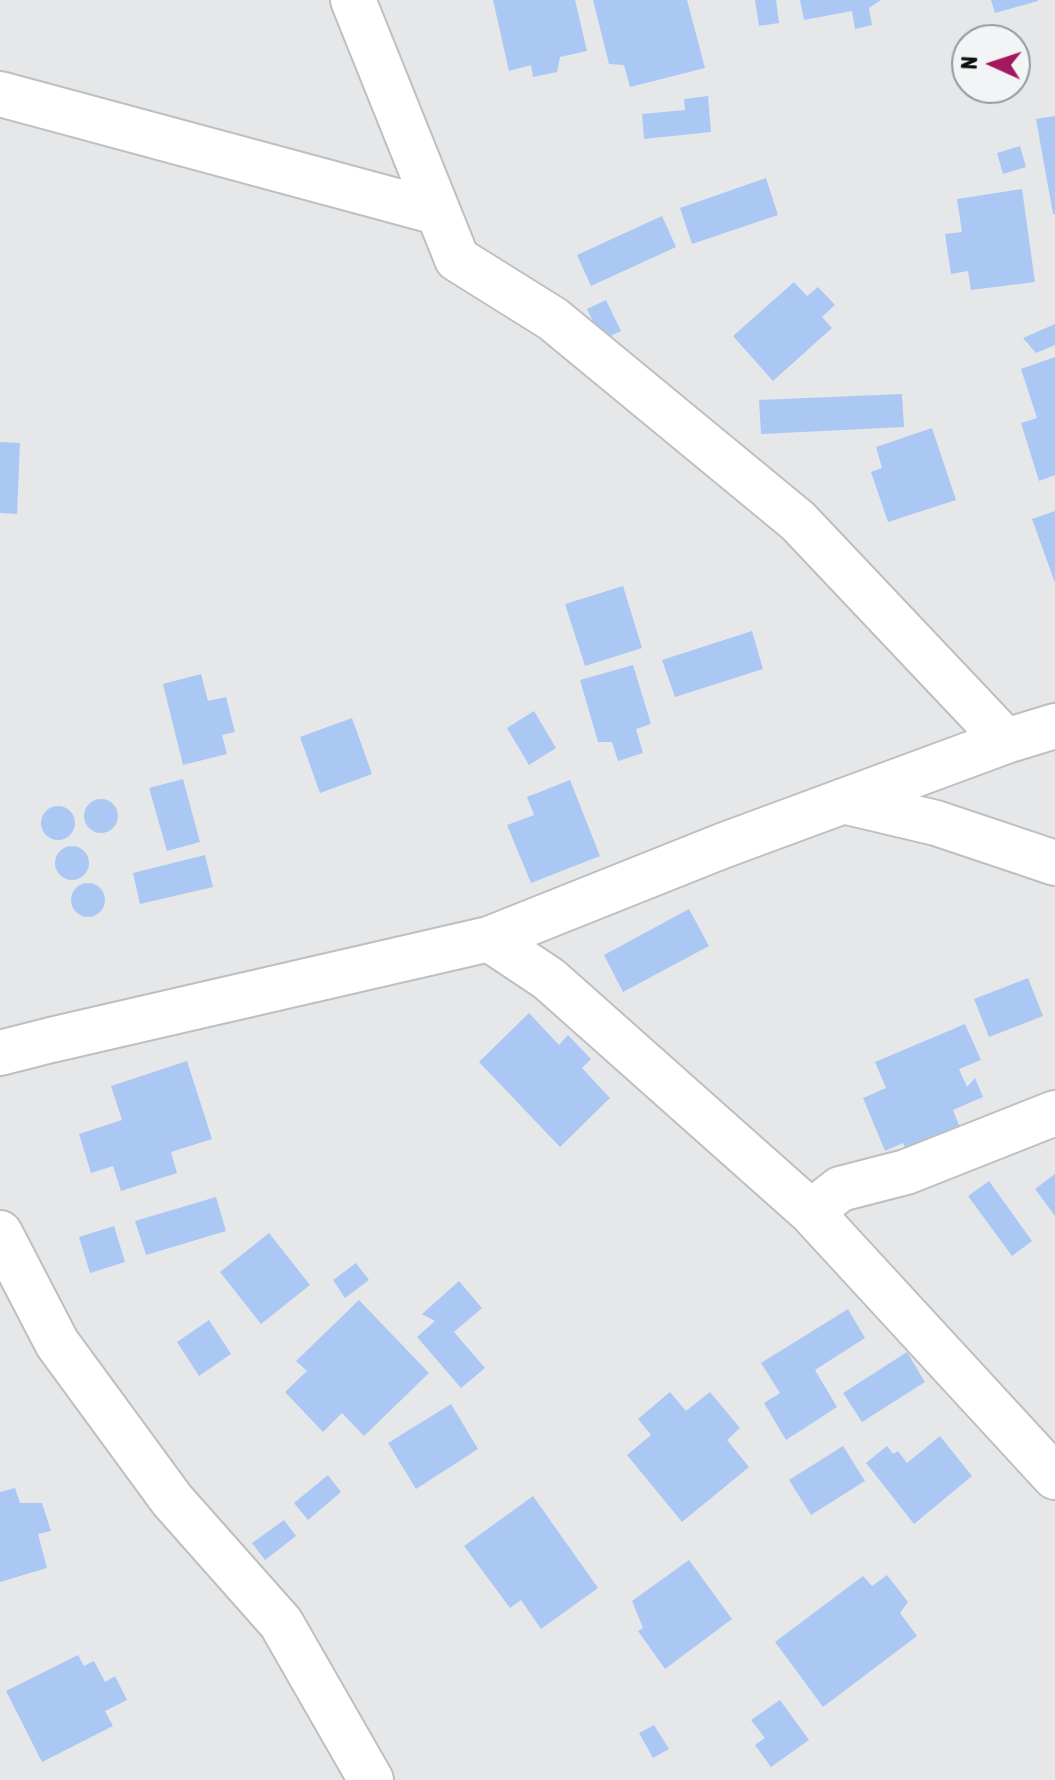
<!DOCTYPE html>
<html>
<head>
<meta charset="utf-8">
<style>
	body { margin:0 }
	#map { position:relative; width:1055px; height:1780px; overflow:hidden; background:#e6e7e9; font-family:"Asap Condensed",sans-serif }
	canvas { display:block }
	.north { position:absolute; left:951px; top:24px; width:80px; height:80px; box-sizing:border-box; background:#f3f4f6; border:2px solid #979899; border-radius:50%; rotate:273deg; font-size:22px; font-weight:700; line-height:32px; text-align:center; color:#0d0e0e }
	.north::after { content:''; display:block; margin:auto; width:28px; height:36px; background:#a4185f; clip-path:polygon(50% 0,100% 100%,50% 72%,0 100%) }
</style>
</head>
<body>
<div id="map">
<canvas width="1055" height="1780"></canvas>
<div class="north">N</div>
</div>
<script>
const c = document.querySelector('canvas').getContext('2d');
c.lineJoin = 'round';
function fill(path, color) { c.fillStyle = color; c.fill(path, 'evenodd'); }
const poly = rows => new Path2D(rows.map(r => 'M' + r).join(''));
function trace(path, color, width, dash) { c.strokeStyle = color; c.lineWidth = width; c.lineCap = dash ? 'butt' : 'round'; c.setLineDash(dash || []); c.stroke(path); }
fill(poly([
	[493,0,575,0,587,51,560,57,557,72,533,77,531,65,509,71],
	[593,0,687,0,705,68,630,87,624,65,609,64],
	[755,0,776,0,779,23,759,26],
	[800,0,881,0,869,8,872,25,855,29,852,11,804,20],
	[991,0,1038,0,1038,1,995,13],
	[708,96,711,132,644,139,642,114,685,110,684,99],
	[1055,116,1055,214,1053,214,1036,119],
	[1020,146,1026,167,1003,174,997,153],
	[766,178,778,215,692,244,680,208],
	[1022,189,1035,282,971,290,968,271,951,274,945,234,962,232,957,199],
	[662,216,676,247,591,286,577,255],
	[794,282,807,296,818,287,835,305,822,317,832,328,773,381,733,336],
	[606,300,621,331,602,340,587,309],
	[1055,324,1055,345,1036,353,1023,338],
	[1055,357,1055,475,1039,481,1021,423,1037,418,1021,369],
	[902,394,904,427,761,434,759,400],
	[932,428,956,500,888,522,871,472,882,468,876,447],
	[0,442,20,443,17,514,0,513],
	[1055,511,1055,583,1032,519],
	[623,586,642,648,585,666,565,604],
	[752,631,763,669,675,697,662,660],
	[633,665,651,724,636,729,643,753,618,761,612,742,598,742,580,680],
	[201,674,208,701,226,697,235,732,222,735,227,754,183,765,163,684],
	[534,711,556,748,529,765,507,728],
	[352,718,372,774,320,793,300,737],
	[183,779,200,842,167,851,149,788],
	[570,780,600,856,531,883,507,825,534,815,527,797],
	'84 816a17 17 0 1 1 34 0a17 17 0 1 1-34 0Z',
	'41 823a17 17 0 1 1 34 0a17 17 0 1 1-34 0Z',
	'55 863a17 17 0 1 1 34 0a17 17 0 1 1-34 0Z',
	[205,855,213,887,140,904,133,873],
	'71 900a17 17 0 1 1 34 0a17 17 0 1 1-34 0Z',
	[689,909,709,946,623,992,604,955],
	[1028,978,1043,1016,989,1037,974,999],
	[529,1013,559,1045,568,1035,591,1059,582,1068,610,1098,560,1147,479,1062],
	[965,1024,981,1060,959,1069,967,1087,975,1078,983,1097,953,1110,964,1138,911,1161,903,1143,885,1151,863,1098,886,1088,875,1062],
	[187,1061,212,1139,171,1152,177,1173,121,1191,113,1166,91,1173,79,1134,122,1120,111,1086],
	[1055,1174,1055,1216,1035,1189],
	[989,1181,1032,1241,1012,1256,968,1196],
	[216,1197,226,1231,146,1255,135,1221],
	[114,1226,125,1262,90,1273,79,1237],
	[269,1233,310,1285,261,1324,220,1272],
	[356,1263,369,1280,345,1298,333,1280],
	[459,1281,482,1308,454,1332,485,1368,461,1388,417,1337,435,1321,422,1314],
	[359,1300,429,1373,364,1436,342,1413,323,1432,285,1392,307,1371,296,1361],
	[848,1309,865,1338,815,1370,837,1407,786,1440,764,1403,780,1393,761,1363],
	[209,1320,231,1354,199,1376,177,1342],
	[907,1352,925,1382,862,1422,843,1393],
	[670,1392,686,1411,710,1392,740,1428,727,1440,749,1467,682,1522,627,1455,651,1435,638,1419],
	[451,1404,478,1449,416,1489,388,1443],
	[940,1436,972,1476,914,1524,866,1463,887,1446,893,1454,898,1451,907,1463],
	[843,1446,865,1481,811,1515,789,1480],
	[328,1475,341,1492,308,1520,294,1503],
	[15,1488,20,1503,42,1503,51,1531,38,1534,47,1568,0,1582,0,1492],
	[533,1496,598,1588,541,1629,521,1600,510,1608,464,1546],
	[284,1520,296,1536,265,1560,252,1543],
	[689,1560,732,1619,665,1669,638,1631,643,1628,632,1601],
	[887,1575,908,1602,900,1613,917,1636,823,1707,775,1642,863,1576,872,1586],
	[78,1655,84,1666,94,1661,105,1682,115,1676,127,1700,105,1711,113,1726,42,1762,6,1691],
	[780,1700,809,1740,771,1767,755,1745,765,1738,751,1720],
	[654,1725,669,1749,653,1758,639,1733]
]), '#abc8f5');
const minor = poly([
	[353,0,457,259,553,319,798,521,1006,741],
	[0,94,437,212],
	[843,801,936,823,1055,863],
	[489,939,549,979,811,1212,1055,1477],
	[0,1053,51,1040,489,939,722,846,1006,741,1055,726],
	[811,1212,840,1189,906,1172,1055,1113],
	[0,1233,57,1343,172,1500,281,1623,371,1780]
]);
trace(minor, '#bebfc1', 48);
trace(minor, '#fff', 44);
</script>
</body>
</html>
